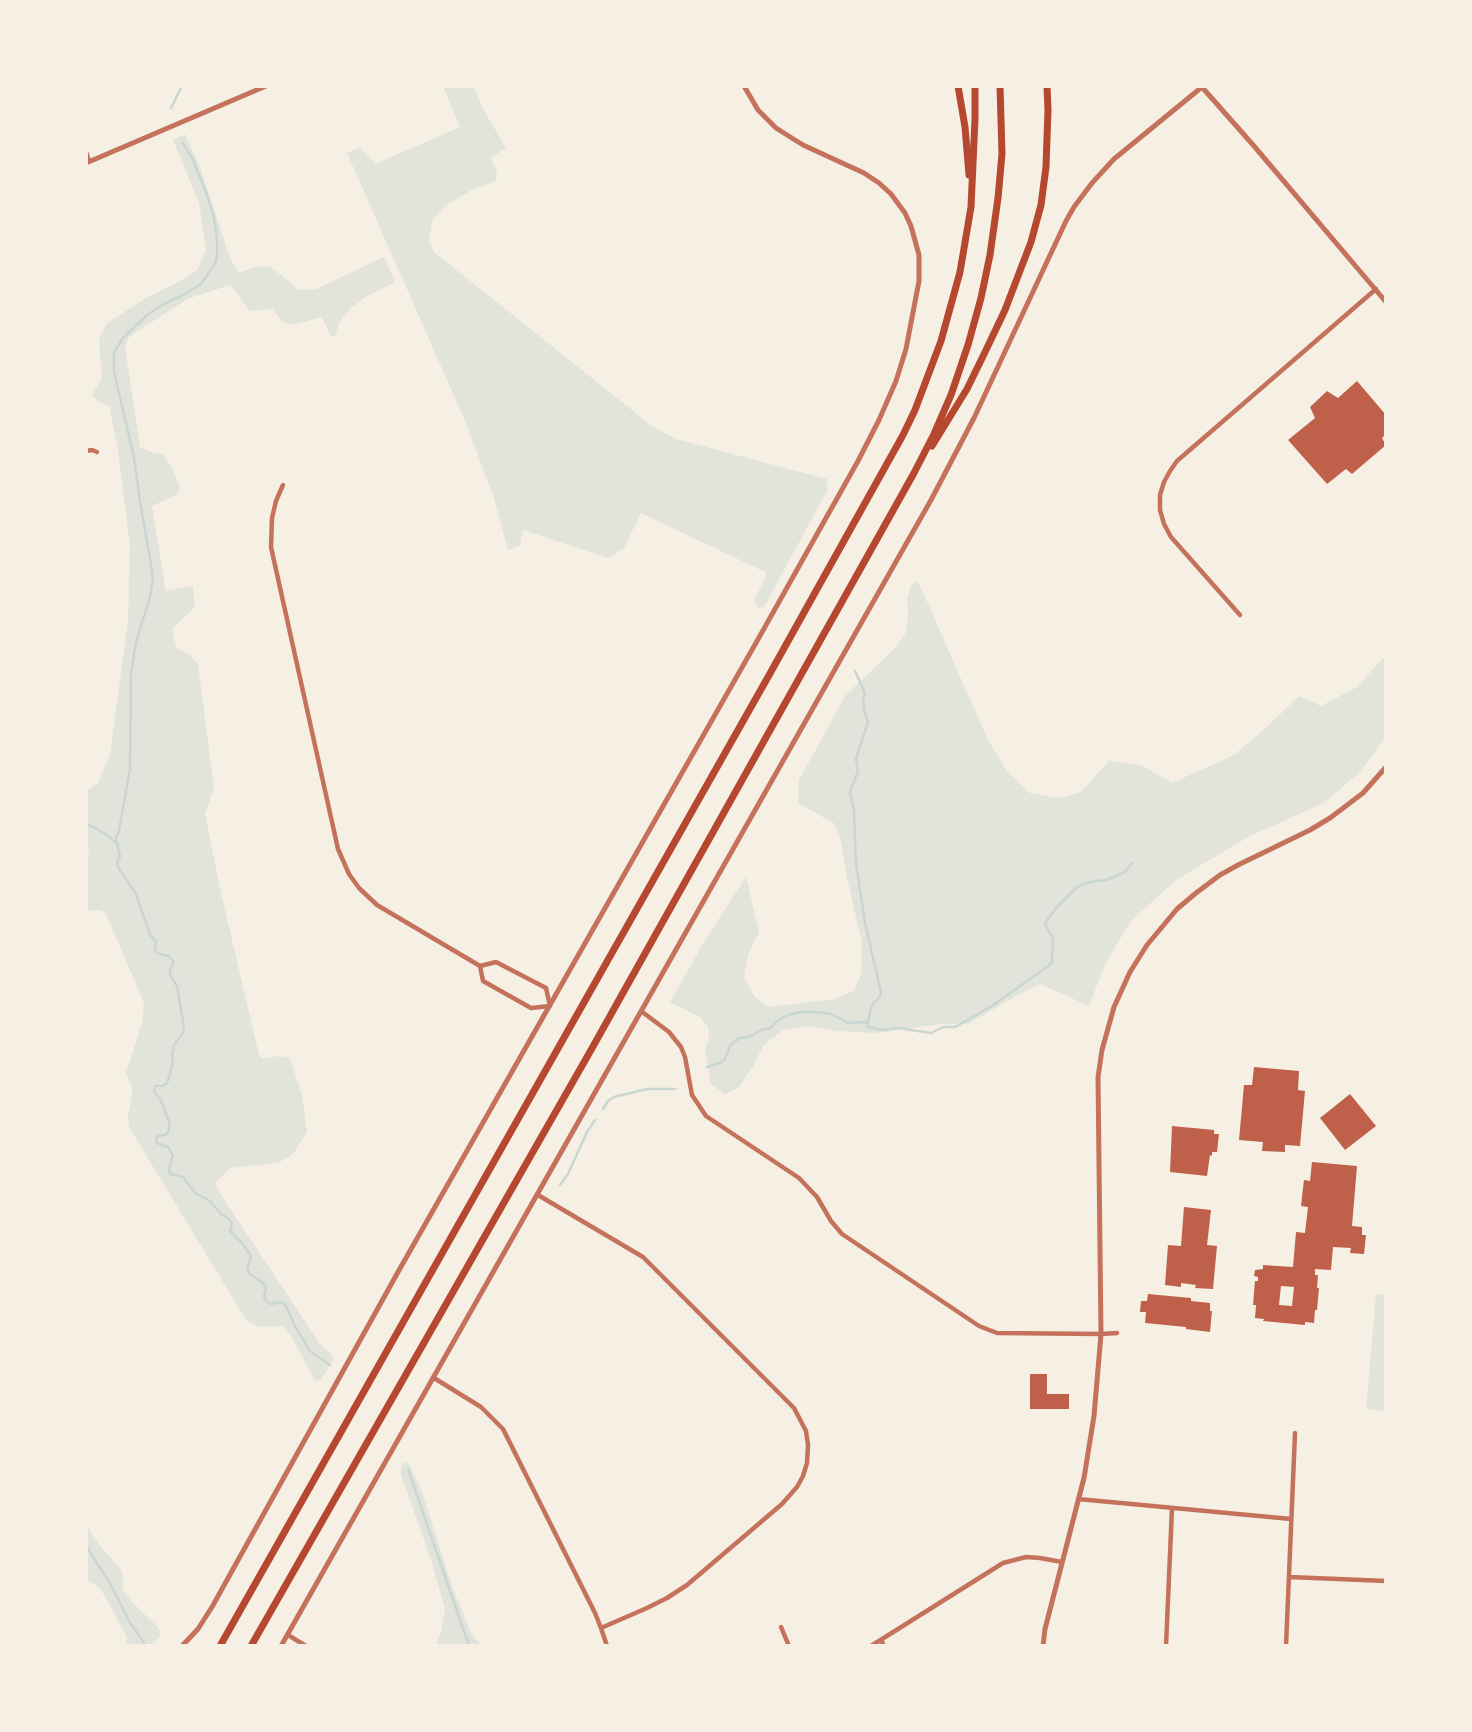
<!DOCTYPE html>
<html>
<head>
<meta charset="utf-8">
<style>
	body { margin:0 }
	#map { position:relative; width:1472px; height:1732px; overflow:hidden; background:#f6efe4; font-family:"Fira Sans Condensed",sans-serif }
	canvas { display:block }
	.frame { position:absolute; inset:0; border:88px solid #f6efe4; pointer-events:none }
</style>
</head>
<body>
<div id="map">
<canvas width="1472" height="1732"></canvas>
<div class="frame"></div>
</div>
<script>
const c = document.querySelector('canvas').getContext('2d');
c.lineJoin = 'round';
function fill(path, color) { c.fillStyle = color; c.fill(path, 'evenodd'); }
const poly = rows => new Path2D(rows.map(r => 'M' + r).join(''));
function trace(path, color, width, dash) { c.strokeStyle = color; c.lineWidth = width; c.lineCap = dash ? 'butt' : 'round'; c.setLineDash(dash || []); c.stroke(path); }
fill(poly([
	[443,86,473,86,482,107,506,148,491,158,497,173,496,181,472,190,446,205,432,221,429,241,434,252,652,426,676,439,827,479,827,491,764,607,758,608,754,601,767,573,641,513,624,548,608,558,523,530,520,546,508,550,493,495,465,421,347,153,360,147,375,164,460,127],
	[185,134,201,170,229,255,238,273,256,267,269,266,289,281,297,290,316,289,384,257,395,282,365,297,351,308,340,321,335,336,331,337,322,317,292,325,283,322,272,309,250,311,230,285,187,299,129,337,125,346,140,447,151,452,163,454,172,468,180,487,177,495,152,506,166,591,193,586,195,607,172,629,176,647,190,655,198,664,214,788,205,814,219,884,259,1055,263,1059,277,1056,290,1058,302,1095,307,1132,293,1154,278,1163,230,1168,215,1183,219,1192,320,1344,330,1352,334,1359,321,1379,316,1382,289,1333,283,1326,259,1327,246,1320,129,1127,128,1116,131,1103,132,1088,126,1073,142,1023,144,1003,106,914,101,910,86,911,86,870,89,849,86,842,86,791,98,783,110,755,128,620,130,545,117,444,109,406,99,402,92,395,102,378,99,340,107,323,146,298,182,280,197,270,206,250,199,203,173,140],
	[918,581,988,740,1006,770,1030,793,1059,798,1081,792,1109,761,1141,765,1172,783,1234,755,1269,725,1299,696,1321,706,1357,687,1386,655,1386,736,1359,773,1324,803,1250,836,1176,880,1131,921,1106,962,1089,1006,1040,984,1016,996,968,1024,941,1024,874,1033,836,1031,808,1026,783,1030,763,1046,754,1065,739,1087,725,1095,711,1084,705,1050,709,1038,708,1027,700,1017,670,1002,704,942,746,877,759,932,748,954,744,978,755,997,769,1007,834,999,854,991,861,974,862,943,847,878,841,842,835,824,798,803,799,780,845,696,894,649,905,634,908,617,907,598,911,585],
	[1376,1294,1386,1295,1386,1411,1366,1409],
	[406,1462,411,1468,421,1489,453,1589,472,1635,483,1646,435,1646,441,1633,445,1609,430,1557,401,1475,401,1465],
	[86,1525,101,1547,121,1569,123,1576,123,1590,132,1602,155,1624,160,1631,160,1637,151,1646,126,1646,127,1637,100,1588,86,1579]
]), '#e2e4dc');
trace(poly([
	[171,108,182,86],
	[183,143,193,160,206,192,214,217,217,240,217,256,215,264,200,285,179,297,164,304,147,315,123,338,114,353,114,372,134,457,140,502,150,558,153,580,150,597,136,642,131,673,130,769,119,830,116,839,120,857,117,862,118,867,136,894,150,935,156,941,155,950,159,954,169,956,174,962,170,970,170,975,177,986,184,1027,183,1033,174,1045,172,1057,173,1063,167,1083,163,1086,155,1086,154,1090,156,1095,160,1098,169,1122,170,1126,167,1134,158,1136,156,1138,157,1143,168,1147,173,1155,169,1169,170,1174,183,1177,195,1193,210,1201,221,1214,229,1219,232,1224,230,1231,242,1243,251,1256,247,1269,250,1274,263,1283,266,1288,264,1297,267,1302,271,1304,282,1302,286,1306,295,1326,310,1351,330,1365],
	[855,671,865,693,863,699,864,711,868,722,856,759,858,771,850,792,854,811,856,864,865,923,881,992,880,996,871,1007,867,1027,883,1030,898,1028,931,1033,943,1027,955,1027,992,1006,1051,964,1052,961,1053,939,1045,923,1056,908,1077,887,1090,882,1106,880,1125,872,1132,863],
	[86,823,104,833,115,842],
	[707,1067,720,1063,725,1059,730,1046,739,1038,749,1037,763,1029,769,1029,778,1020,788,1015,801,1012,816,1012,831,1014,848,1023,867,1022],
	[603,1109,608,1101,614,1097,647,1089,675,1089],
	[560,1185,568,1174,587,1132,595,1120],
	[408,1469,469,1646],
	[86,1546,111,1585,129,1621,146,1646]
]), '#c9d6d2', 2.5);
fill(poly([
	[1357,381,1386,415,1386,434,1382,438,1386,445,1352,474,1346,469,1327,484,1288,440,1315,418,1310,407,1327,391,1338,398],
	[1254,1067,1299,1071,1298,1090,1305,1091,1300,1146,1285,1145,1285,1152,1262,1151,1263,1142,1239,1140,1244,1085,1252,1085],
	[1350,1094,1376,1126,1345,1150,1320,1118],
	[1172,1126,1214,1130,1214,1134,1219,1134,1217,1152,1212,1152,1212,1156,1210,1155,1207,1176,1170,1172],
	[1312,1162,1357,1166,1352,1226,1362,1227,1362,1235,1366,1235,1364,1254,1350,1253,1351,1248,1333,1247,1331,1270,1315,1269,1315,1275,1318,1275,1317,1288,1319,1288,1317,1310,1315,1310,1314,1323,1305,1322,1305,1325,1263,1321,1264,1319,1255,1318,1256,1305,1253,1305,1255,1281,1258,1281,1258,1277,1254,1276,1255,1270,1263,1269,1263,1265,1293,1267,1296,1232,1305,1233,1308,1207,1301,1206,1303,1188,1304,1180,1310,1181],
	[1281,1286,1294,1287,1292,1306,1279,1305],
	[1184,1207,1211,1210,1207,1245,1217,1246,1213,1289,1195,1288,1196,1285,1181,1283,1181,1287,1165,1285,1168,1245,1181,1246],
	[1148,1294,1191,1298,1191,1301,1210,1303,1210,1311,1212,1311,1210,1332,1186,1329,1186,1327,1145,1323,1146,1312,1140,1312,1141,1301,1147,1301],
	[1030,1374,1047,1374,1047,1394,1069,1394,1069,1409,1030,1409]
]), '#bf614a');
trace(poly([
	[86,152,89,161],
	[86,451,92,450,97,452],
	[283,485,276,501,272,518,271,547,338,849,349,874,359,888,377,905,480,966,496,962,546,988,550,1006,531,1008,483,981,480,966],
	[1240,615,1171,537,1164,524,1160,510,1160,495,1164,482,1170,471,1177,461,1376,289],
	[641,1011,669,1032,681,1047,685,1057,692,1095,706,1116,799,1178,817,1197,831,1221,842,1234,979,1326,997,1333,1101,1334,1117,1333],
	[538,1195,643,1257,794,1408,806,1431,808,1445,807,1463,803,1476,797,1487,782,1504,687,1585,667,1598,647,1608,601,1628],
	[434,1378,481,1407,503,1429,595,1613,601,1628,607,1646],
	[1078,1499,1291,1519],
	[1289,1577,1386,1581],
	[781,1627,789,1646],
	[288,1635,306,1646],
	[881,1640,884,1646],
	[871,1646,1003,1563,1026,1557,1040,1558,1062,1562],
	[1166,1646,1172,1508],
	[1286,1646,1295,1433]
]), '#c5725c', 4.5);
trace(poly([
	[1201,86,1254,146,1386,302],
	[86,163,266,86],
	[182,1646,198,1629,212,1607,398,1272,761,634,858,461,879,420,896,381,906,349,919,281,919,255,911,226,905,213,891,194,879,183,864,173,803,145,776,128,758,110,744,86],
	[281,1646,931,500,974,418,1066,221,1074,207,1092,183,1114,159,1202,87],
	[1043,1646,1045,1629,1084,1478,1094,1416,1101,1334,1098,1077,1102,1050,1114,1007,1130,972,1147,945,1177,909,1196,893,1220,875,1238,865,1310,830,1330,818,1363,793,1386,767]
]), '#c5725c', 5);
trace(poly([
	[958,86,965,127,969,175],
	[932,446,967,389,986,350,1005,310,1031,242,1041,205,1046,167,1048,110,1047,86],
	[220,1646,768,677,903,435,915,410,941,341,960,272,971,207,975,119,975,86],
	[251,1646,591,1050,914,473,934,434,951,395,968,345,981,298,990,255,998,198,1002,154,1000,86]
]), '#b5482f', 7);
</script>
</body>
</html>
